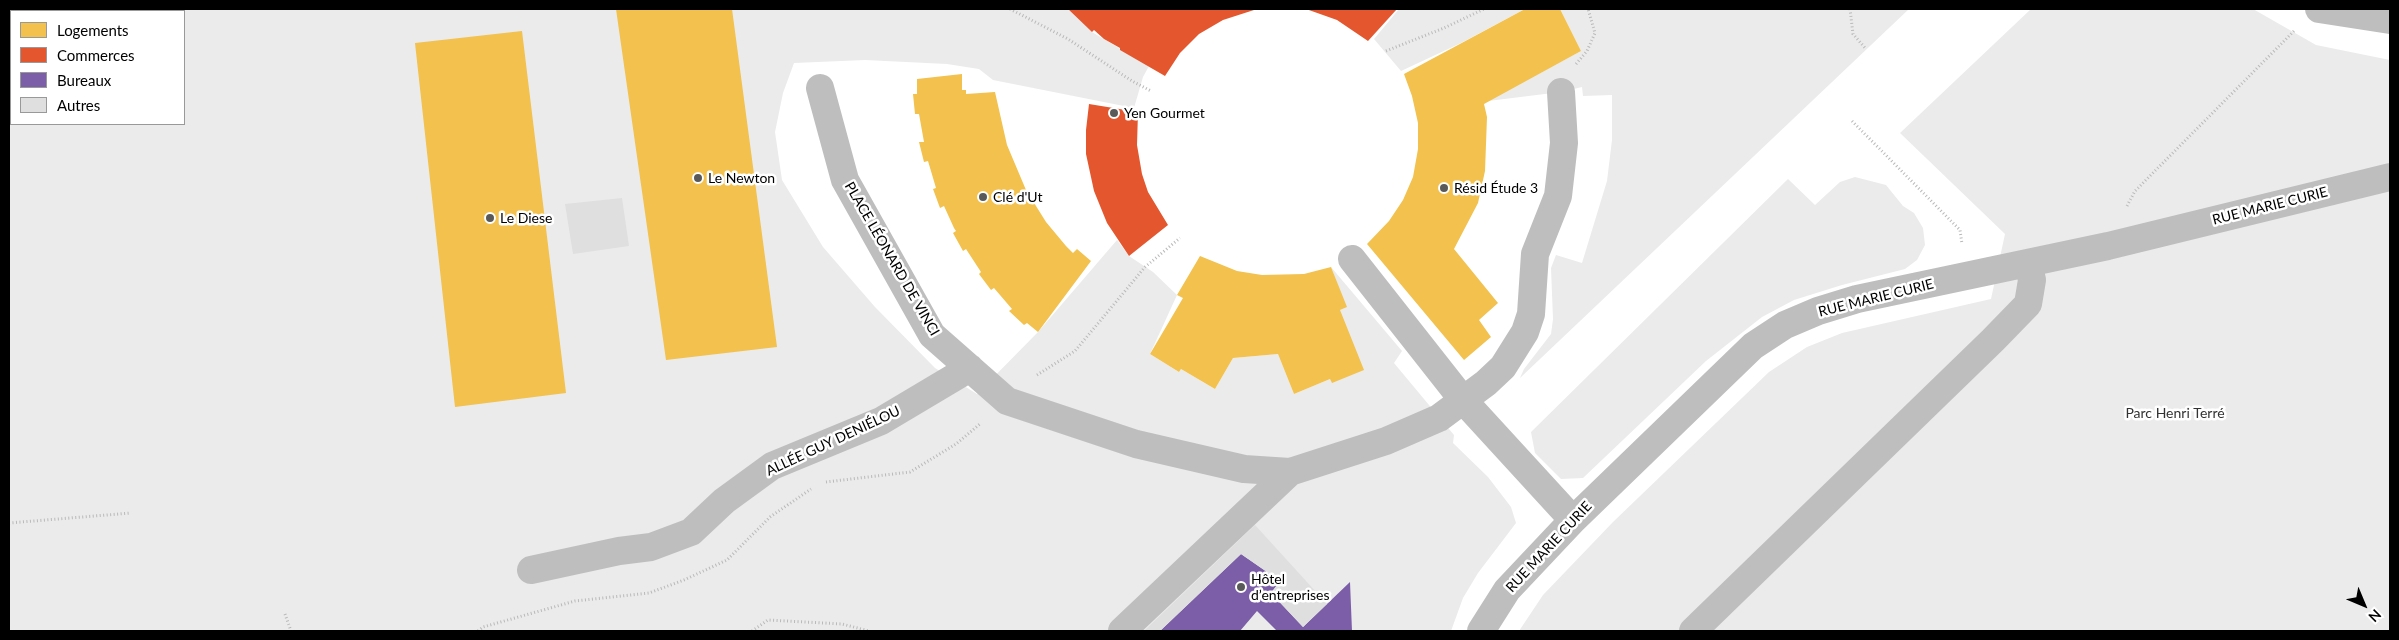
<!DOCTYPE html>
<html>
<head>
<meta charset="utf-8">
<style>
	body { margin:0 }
	#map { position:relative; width:2399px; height:640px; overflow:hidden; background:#fff; font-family:Lato,sans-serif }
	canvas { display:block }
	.frame { position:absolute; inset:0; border:10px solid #000; pointer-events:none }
	.legend { position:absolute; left:10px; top:10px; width:175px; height:115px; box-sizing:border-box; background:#fff; border:1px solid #999; margin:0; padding:6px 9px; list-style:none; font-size:15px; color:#000 }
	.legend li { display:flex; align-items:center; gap:10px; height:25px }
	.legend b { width:25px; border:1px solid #999 }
	.north { position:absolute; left:2339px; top:580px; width:50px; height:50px; -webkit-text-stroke:4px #fff; paint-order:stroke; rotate:135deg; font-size:14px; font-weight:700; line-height:20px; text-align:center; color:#000 }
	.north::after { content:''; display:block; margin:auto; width:18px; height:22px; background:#000; clip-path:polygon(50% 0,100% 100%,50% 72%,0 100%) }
</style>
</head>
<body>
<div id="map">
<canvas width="2399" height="640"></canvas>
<div class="frame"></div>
<ul class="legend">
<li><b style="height:14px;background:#f2c14e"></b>Logements</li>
<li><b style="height:14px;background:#e4572e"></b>Commerces</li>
<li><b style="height:14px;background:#7b5ea7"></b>Bureaux</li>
<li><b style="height:14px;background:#dfdfdf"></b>Autres</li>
</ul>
<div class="north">N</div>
</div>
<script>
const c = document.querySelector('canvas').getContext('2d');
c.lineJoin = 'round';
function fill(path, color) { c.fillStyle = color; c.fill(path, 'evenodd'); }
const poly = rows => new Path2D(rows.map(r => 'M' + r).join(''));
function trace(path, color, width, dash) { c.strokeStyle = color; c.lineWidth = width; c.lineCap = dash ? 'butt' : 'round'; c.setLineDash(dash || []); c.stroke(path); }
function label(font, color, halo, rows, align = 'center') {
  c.font = font + ' Lato,sans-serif'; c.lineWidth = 5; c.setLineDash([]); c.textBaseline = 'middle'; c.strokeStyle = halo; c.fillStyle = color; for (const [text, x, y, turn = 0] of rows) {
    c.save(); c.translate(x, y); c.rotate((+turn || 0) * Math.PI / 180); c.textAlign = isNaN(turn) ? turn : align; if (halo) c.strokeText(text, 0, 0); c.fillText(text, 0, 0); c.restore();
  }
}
fill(poly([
	[129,9,1068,9,1092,32,1149,66,1143,77,1134,108,993,80,979,69,947,64,865,60,794,63,783,93,775,132,782,180,823,247,875,307,935,368,977,394,1038,332,1117,240,1129,256,1153,272,1177,295,1150,354,1179,372,1181,369,1215,389,1233,358,1278,354,1294,394,1330,379,1332,382,1340,310,1346,307,1331,267,1402,351,1394,363,1454,435,1453,443,1488,477,1511,507,1516,523,1478,573,1463,598,1451,631,9,631,9,54,11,54,11,124,184,124,184,11,123,11],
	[1399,9,1525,9,1461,43,1401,71,1374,39],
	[1560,9,1909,9,1520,378,1524,369,1551,334,1553,319,1551,268,1556,255,1582,263,1607,181,1612,140,1612,95,1583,96,1582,87,1561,92,1488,101,1581,51],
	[2031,9,2253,9,2316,45,2390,60,2390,631,1519,631,1543,595,1613,522,1769,372,1807,347,1842,333,1991,299,2005,234,1900,133],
	[1855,177,1886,185,1903,206,1914,213,1923,228,1925,245,1917,260,1905,269,1842,285,1794,300,1762,317,1706,361,1583,478,1561,479,1535,453,1531,432,1788,179,1815,205,1840,182]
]), '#ebebeb');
fill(poly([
	[616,9,732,9,777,347,666,360],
	[1525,9,1560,9,1581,51,1484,104,1487,117,1485,171,1478,203,1454,249,1498,303,1479,320,1491,337,1464,360,1367,244,1389,221,1403,200,1413,177,1418,149,1418,123,1412,96,1404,74],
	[522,31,566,393,455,407,415,43],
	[962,74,962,90,966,90,966,94,995,92,1007,145,1026,190,1046,222,1066,246,1073,253,1077,249,1091,261,1038,332,1027,323,1024,325,1009,311,1012,309,994,288,991,290,979,274,981,272,966,249,963,251,953,233,956,231,954,228,944,206,940,208,933,189,936,188,928,161,924,162,919,142,924,142,919,114,915,114,913,94,917,94,917,79],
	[1200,256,1237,271,1262,275,1304,274,1331,267,1347,307,1340,310,1364,370,1332,383,1330,379,1294,394,1278,354,1233,358,1215,389,1181,369,1179,372,1150,354,1183,298,1177,295]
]), '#f2c14e');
fill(poly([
	[1068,9,1254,9,1254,10,1223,20,1199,34,1180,53,1165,76,1120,50,1120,48,1104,39,1094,30,1092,32],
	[1306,9,1397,9,1368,41,1337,20],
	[1089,104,1138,112,1137,145,1142,174,1148,192,1168,225,1129,256,1107,223,1094,191,1086,154,1086,130]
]), '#e4572e');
fill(poly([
	[1241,554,1280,581,1271,593,1303,627,1350,582,1352,631,1277,631,1257,611,1240,631,1160,631]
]), '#7b5ea7');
fill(poly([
	[622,198,629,246,573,254,565,204],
	[1255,525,1327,604,1303,627,1271,593,1280,581,1241,554,1160,631,1144,631]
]), '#dfdfdf');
trace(poly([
	[1010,9,1068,39,1132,81,1151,91],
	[1850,9,1853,34,1866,49],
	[1386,51,1444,28,1484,9],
	[1576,64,1587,51,1595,33,1588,9],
	[1852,121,1960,230,1962,244],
	[2127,206,2135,191,2295,30],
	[1037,375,1075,351,1145,267,1180,238],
	[826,482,910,472,956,444,981,423],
	[9,523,131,513],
	[285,614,291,631],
	[478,631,483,627,575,601,649,593,684,580,727,560,770,517,811,489],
	[752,631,768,620,842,624,869,631]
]), '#b9b9b9', 3, [1, 2.5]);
trace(poly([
	[2319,9,2390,20],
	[820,88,845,180,932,335,1007,401,1136,444,1244,469,1290,472,1386,441,1439,418,1486,383,1503,367,1525,332,1531,314,1535,254,1558,196,1564,143,1561,92],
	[1352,259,1463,400,1573,520],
	[531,570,619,551,651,547,691,532,724,501,772,466,881,421,970,368],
	[1122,631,1290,472],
	[1481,631,1507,590,1573,520,1753,346,1785,325,1818,311,1857,299,2108,246,2390,177],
	[1693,631,1993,340,2028,304,2032,280,2028,263]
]), '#bebebe', 28);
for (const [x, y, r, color] of [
	[1114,113,5,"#595959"],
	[698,178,5,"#595959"],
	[1444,188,5,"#595959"],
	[983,197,5,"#595959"],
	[490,218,5,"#595959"],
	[1241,587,5,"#595959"]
]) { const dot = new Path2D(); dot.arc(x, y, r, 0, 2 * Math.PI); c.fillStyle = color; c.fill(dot); trace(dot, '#fff', 2); }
label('14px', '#000', '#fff', [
	["Yen Gourmet",1124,113],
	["Le Newton",708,178],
	["Résid Étude 3",1454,188],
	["Clé d'Ut",993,197],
	["Le Diese",500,218],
	["Hôtel",1251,579],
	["d’entreprises",1251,595]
], 'left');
label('14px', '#000', '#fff', [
	["RUE MARIE CURIE",2270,206,-14],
	["PLACE LÉONARD DE VINCI",892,259,60],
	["RUE MARIE CURIE",1876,298,-14],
	["ALLÉE GUY DENIÉLOU",833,441,-25],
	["RUE MARIE CURIE",1549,547,-47]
]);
label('14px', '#323232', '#fff', [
	["Parc Henri Terré",2175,413]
]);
</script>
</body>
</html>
